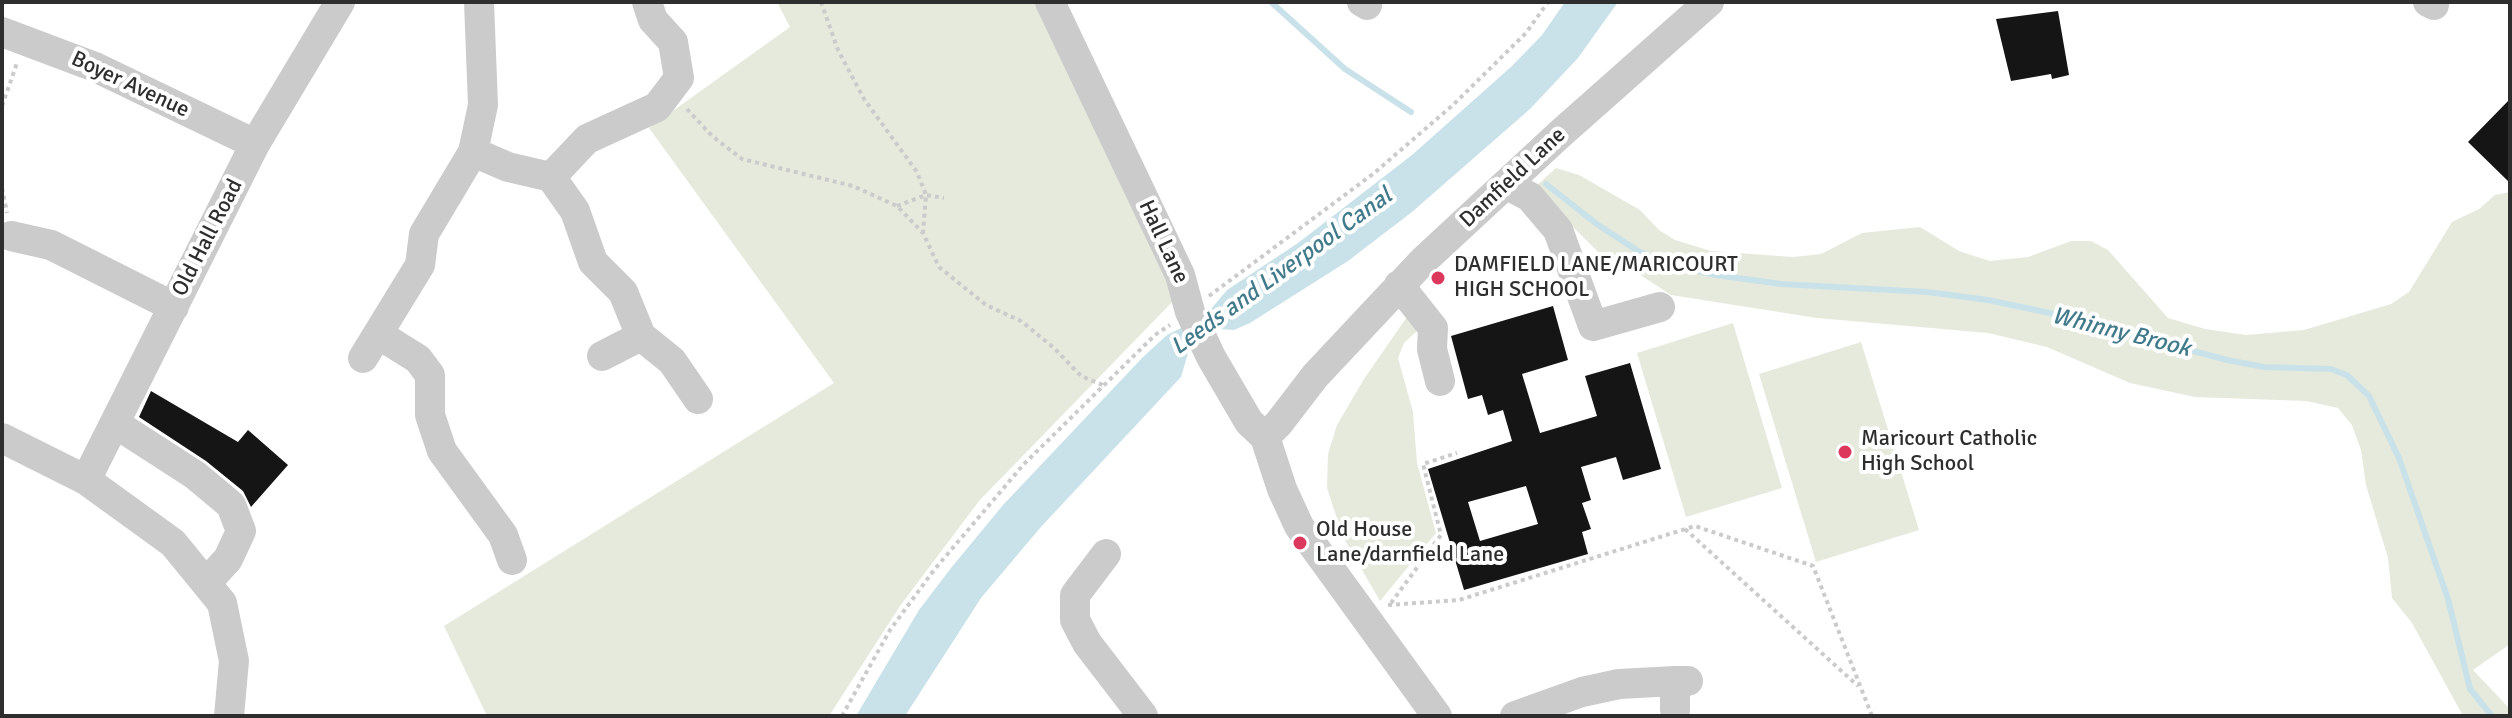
<!DOCTYPE html>
<html>
<head>
<meta charset="utf-8">
<style>
	body { margin:0 }
	#map { position:relative; width:2512px; height:718px; overflow:hidden; background:#fff; font-family:Signika,sans-serif }
	canvas { display:block }
	.frame { position:absolute; inset:0; border:4px solid #2e2e2e; pointer-events:none }
</style>
</head>
<body>
<div id="map">
<canvas width="2512" height="718"></canvas>
<div class="frame"></div>
</div>
<script>
const c = document.querySelector('canvas').getContext('2d');
c.lineJoin = 'round';
function fill(path, color) { c.fillStyle = color; c.fill(path, 'evenodd'); }
const poly = rows => new Path2D(rows.map(r => 'M' + r).join(''));
function trace(path, color, width, dash) { c.strokeStyle = color; c.lineWidth = width; c.lineCap = dash ? 'butt' : 'round'; c.setLineDash(dash || []); c.stroke(path); }
function label(font, color, halo, rows, align = 'center') {
  c.font = font + ' Signika,sans-serif'; c.lineWidth = 8; c.setLineDash([]); c.textBaseline = 'middle'; c.strokeStyle = halo; c.fillStyle = color; for (const [text, x, y, turn = 0] of rows) {
    c.save(); c.translate(x, y); c.rotate((+turn || 0) * Math.PI / 180); c.textAlign = isNaN(turn) ? turn : align; if (halo) c.strokeText(text, 0, 0); c.fillText(text, 0, 0); c.restore();
  }
}
fill(poly([
	[777,2,1037,2,1177,297,979,501,900,606,829,716,487,716,444,626,834,383,649,128,790,27],
	[1556,168,1579,175,1640,210,1659,230,1675,240,1711,251,1793,257,1821,254,1862,233,1920,227,1959,251,1990,261,2028,257,2071,241,2091,241,2108,250,2168,318,2205,329,2246,335,2304,330,2391,304,2409,292,2452,222,2479,209,2495,195,2510,192,2510,644,2473,670,2510,709,2510,716,2463,716,2412,623,2392,598,2388,558,2366,485,2361,450,2352,425,2338,408,2306,401,2195,397,2130,383,2047,347,1988,333,1817,318,1671,295,1625,265,1599,253,1534,188],
	[1411,311,1419,329,1404,343,1398,358,1413,412,1417,463,1436,533,1380,601,1343,537,1327,488,1328,454,1337,425,1364,379],
	[1733,323,1782,488,1686,517,1637,353],
	[1861,342,1919,530,1816,562,1759,374]
]), '#e6eadc');
fill(poly([
	[1565,2,1618,2,1578,58,1530,109,1412,212,1348,261,1250,323,1234,330,1219,329,1189,350,1181,377,1040,528,981,598,905,716,856,716,919,610,951,568,1003,505,1143,357,1167,335,1205,316,1227,290,1298,243,1412,155,1512,66,1542,35]
]), '#c9e2e9');
trace(poly([
	[1271,2,1345,69,1411,112],
	[1546,184,1598,225,1638,251,1670,265,1716,275,1781,284,1927,292,1988,300,2059,315,2227,360,2264,367,2331,369,2347,375,2369,396,2399,458,2448,599,2470,689,2492,716]
]), '#c9e2e9', 6);
fill(poly([
	[2058,11,2069,75,2052,79,2051,74,2011,81,1996,19],
	[2510,99,2510,183,2468,142],
	[1553,306,1568,360,1522,374,1540,433,1597,416,1585,376,1630,363,1661,469,1623,480,1616,457,1581,467,1591,500,1582,503,1591,529,1582,532,1588,554,1464,590,1428,469,1512,441,1503,410,1488,415,1482,395,1468,399,1451,336],
	[1526,486,1538,524,1480,541,1468,502],
	[151,391,238,442,248,430,288,465,251,507,243,491,206,461,139,417]
]), '#151515');
trace(poly([
	[821,2,838,50,864,99,917,172,926,195,923,233],
	[2,106,17,63],
	[687,109,712,136,742,159,853,186,897,206,923,233,939,267,986,305,1021,321,1054,348,1081,376,1103,385],
	[2,188,7,213],
	[897,206,926,195,944,198],
	[1209,296,1373,174,1453,105,1526,33,1548,2],
	[1685,529,1858,686],
	[1391,603,1441,535,1423,464,1457,453],
	[1388,605,1459,600,1695,526,1813,566,1872,716],
	[842,716,890,630,934,570,1024,464,1155,335,1170,325]
]), '#cbcbcb', 4, [4, 4]);
trace(poly([
	[1050,2,1180,275,1190,312,1211,357,1249,422,1265,437,1282,489,1299,526,1437,716],
	[1362,2,1367,5],
	[2428,2,2434,5],
	[2,32,95,67,255,144],
	[473,152,508,167,551,177,575,211,593,262,623,292,641,336,672,361,698,399],
	[551,177,587,139,657,107,679,78,673,42,653,20,647,2],
	[1506,184,1530,197,1558,230,1593,326,1660,307],
	[11,236,51,245,174,307],
	[1399,285,1433,328,1432,349,1440,381],
	[378,334,418,359,430,375,430,415,442,451,503,535,512,560],
	[602,356,641,336],
	[363,358,420,265,424,234,473,152,483,105,479,2],
	[116,424,195,475,231,505,241,531,228,559,206,583],
	[1265,437,1279,423,1315,376,1423,261,1560,134,1709,2],
	[2,438,86,480,173,543,222,603,234,661,229,716],
	[86,480,255,144,340,2],
	[1106,554,1075,595,1075,620,1087,643,1143,716],
	[1675,710,1675,681,1688,681],
	[1515,716,1582,692,1619,684,1675,681]
]), '#cbcbcb', 30);
for (const [x, y, r, color] of [
	[1438,278,8,"#dc385e"],
	[1845,452,8,"#dc385e"],
	[1300,543,8,"#dc385e"]
]) { const dot = new Path2D(); dot.arc(x, y, r, 0, 2 * Math.PI); c.fillStyle = color; c.fill(dot); trace(dot, '#fff', 3); }
label('22px', '#2e2e2e', '#fff', [
	["Boyer Avenue",130,85,25],
	["Damfield Lane",1513,178,-43],
	["Old Hall Road",208,238,-63],
	["Hall Lane",1163,242,65]
]);
label('22px', '#2e2e2e', '#fff', [
	["DAMFIELD LANE/MARICOURT",1454,265],
	["HIGH SCHOOL",1454,290],
	["Maricourt Catholic",1861,439],
	["High School",1861,464],
	["Old House",1316,530],
	["Lane/darnfield Lane",1316,555]
], 'left');
label('italic 24px', '#407a8b', '#fff', [
	["Leeds and Liverpool Canal",1282,272,-36],
	["Whinny Brook",2121,333,14]
]);
</script>
</body>
</html>
